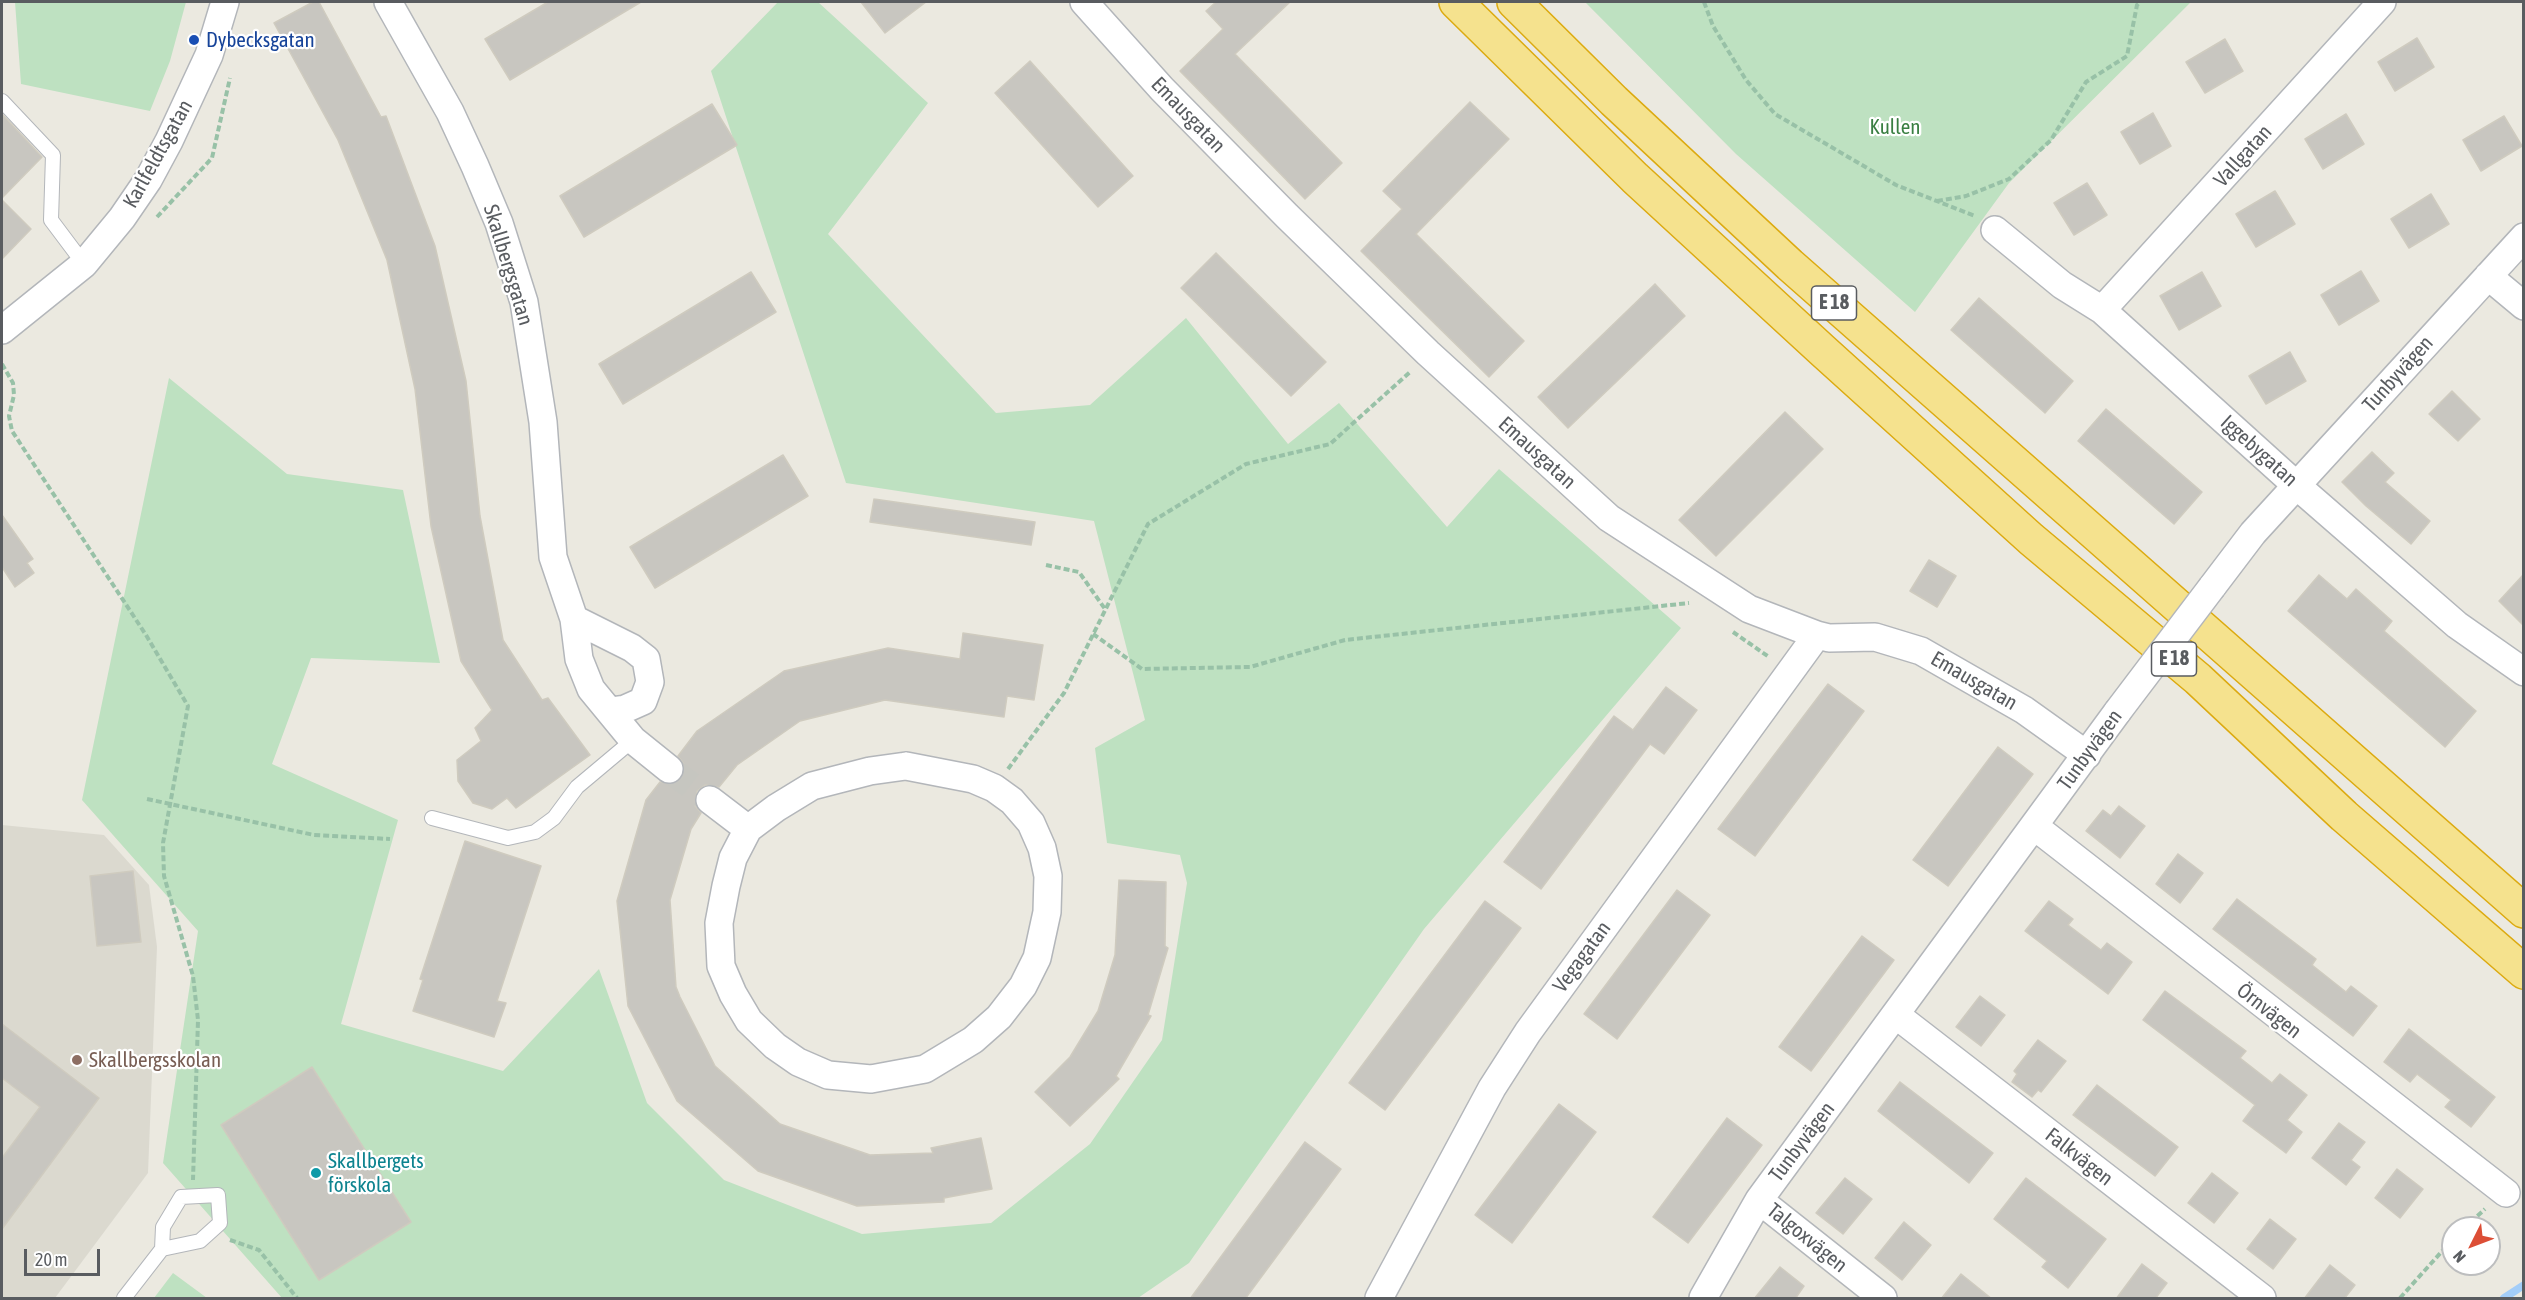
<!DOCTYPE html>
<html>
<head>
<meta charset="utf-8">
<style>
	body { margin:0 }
	#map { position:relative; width:2525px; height:1300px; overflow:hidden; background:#ebe9e0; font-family:"Asap Condensed",sans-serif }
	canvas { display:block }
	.frame { position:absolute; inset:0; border:3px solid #595c60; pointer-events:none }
	.north { position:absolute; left:2441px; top:1216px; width:60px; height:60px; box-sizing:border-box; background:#fff; border:2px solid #bdbebf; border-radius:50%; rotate:228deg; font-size:16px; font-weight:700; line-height:24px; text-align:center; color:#595c60 }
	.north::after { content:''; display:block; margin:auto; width:21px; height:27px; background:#dc4e36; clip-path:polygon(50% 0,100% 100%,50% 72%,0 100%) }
	.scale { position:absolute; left:24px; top:1249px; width:76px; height:27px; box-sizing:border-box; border:3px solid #595c60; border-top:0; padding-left:8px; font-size:18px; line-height:21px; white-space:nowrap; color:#595c60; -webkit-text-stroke:4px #fff; paint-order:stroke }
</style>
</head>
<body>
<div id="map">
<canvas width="2525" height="1300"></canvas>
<div class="frame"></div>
<div class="north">N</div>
<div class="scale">20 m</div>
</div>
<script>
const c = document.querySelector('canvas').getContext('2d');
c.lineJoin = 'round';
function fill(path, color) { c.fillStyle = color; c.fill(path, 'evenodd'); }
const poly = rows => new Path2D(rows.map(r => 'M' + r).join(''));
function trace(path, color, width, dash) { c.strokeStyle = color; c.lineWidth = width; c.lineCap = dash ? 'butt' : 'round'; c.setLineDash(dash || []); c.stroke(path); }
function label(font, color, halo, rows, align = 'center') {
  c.font = font + ' "Asap Condensed",sans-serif'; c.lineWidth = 4.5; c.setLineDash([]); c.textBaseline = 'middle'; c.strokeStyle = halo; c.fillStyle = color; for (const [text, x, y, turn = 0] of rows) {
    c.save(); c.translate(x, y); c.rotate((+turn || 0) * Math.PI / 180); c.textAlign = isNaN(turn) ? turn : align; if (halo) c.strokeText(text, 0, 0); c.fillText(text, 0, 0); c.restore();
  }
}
fill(poly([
	[2,825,104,835,149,885,157,947,148,1173,55,1298,2,1298]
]), '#dbd9cf');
fill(poly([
	[15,2,186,2,170,61,150,111,21,84],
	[778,2,818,2,928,103,828,234,996,413,1090,405,1186,318,1288,444,1339,403,1447,527,1499,469,1681,628,1424,929,1189,1263,1138,1298,282,1298,163,1163,198,931,82,800,169,378,287,474,403,490,440,663,311,658,272,764,398,820,341,1024,503,1071,599,969,647,1103,724,1180,862,1234,991,1223,1090,1144,1162,1040,1187,883,1180,855,1107,843,1095,748,1145,720,1094,521,846,483,711,71],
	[1585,2,2191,2,2009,183,1915,312,1736,154],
	[173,1273,207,1298,154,1298]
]), '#bee1c1');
trace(poly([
	[2504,1298,2524,1285]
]), '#a3cdf8', 8);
const building = poly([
	[313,2,319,2,381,117,386,116,435,246,466,381,480,516,503,640,542,700,548,698,590,755,516,808,507,798,492,809,473,803,458,781,457,760,481,741,475,728,492,710,461,661,431,526,415,389,387,260,338,140,274,23,313,2],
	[548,2,641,2,510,80,485,39,548,2],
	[861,2,926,2,885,33,861,2],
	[1216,2,1290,2,1235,54,1342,163,1305,199,1180,71,1223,29,1206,11,1216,2],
	[2417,38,2434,67,2395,91,2378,62,2417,38],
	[2225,39,2243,71,2205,93,2186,62,2225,39],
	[1030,61,1133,176,1098,207,995,93,1030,61],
	[1470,102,1509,139,1416,234,1524,341,1489,377,1361,251,1402,209,1383,191,1470,102],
	[712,104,737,145,584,237,560,196,712,104],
	[2153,113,2171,146,2140,164,2121,132,2153,113],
	[2,114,42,157,2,198,2,114],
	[2346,114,2364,144,2323,169,2305,139,2346,114],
	[2504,116,2522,146,2481,171,2463,140,2504,116],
	[2087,183,2107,215,2074,235,2054,203,2087,183],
	[2275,191,2295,224,2256,247,2236,214,2275,191],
	[2431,194,2449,224,2409,248,2391,219,2431,194],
	[2,200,31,229,2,259,2,200],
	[1216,253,1326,362,1291,396,1181,288,1216,253],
	[2361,271,2379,301,2339,325,2321,295,2361,271],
	[751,272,776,312,623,404,599,364,751,272],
	[2202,272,2221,306,2179,330,2160,296,2202,272],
	[1655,284,1685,316,1568,428,1538,397,1655,284],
	[1979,298,2073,381,2045,413,1951,330,1979,298],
	[2290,352,2306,381,2266,404,2249,376,2290,352],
	[2452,391,2480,419,2458,441,2429,414,2452,391],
	[2106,409,2202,492,2174,524,2078,441,2106,409],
	[1785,412,1823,449,1716,556,1679,520,1785,412],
	[2372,452,2394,473,2385,482,2430,521,2411,544,2366,506,2342,482,2372,452],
	[783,455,808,496,655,588,630,547,783,455],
	[874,499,1035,522,1031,545,870,522,874,499],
	[2,515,33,559,27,563,34,573,15,587,2,567,2,515],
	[1929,560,1956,576,1937,607,1910,591,1929,560],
	[2319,575,2347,599,2356,589,2392,621,2384,631,2476,711,2445,747,2288,611,2319,575],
	[2523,575,2523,625,2499,601,2523,575],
	[963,633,1043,645,1034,700,1007,696,1004,717,885,700,800,721,737,765,719,787,705,785,697,791,695,806,701,813,691,829,670,900,676,987,680,997,715,1066,780,1124,870,1155,933,1153,931,1148,981,1138,992,1189,944,1198,944,1202,857,1206,758,1171,677,1101,628,1006,617,901,646,800,660,782,674,784,682,778,684,764,678,756,697,731,784,671,888,648,960,659,963,633],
	[1828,684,1864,711,1755,856,1718,829,1828,684],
	[1666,687,1697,710,1664,754,1650,744,1541,889,1504,862,1614,716,1633,730,1666,687],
	[1998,747,2033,774,1948,886,1913,860,1998,747],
	[2119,806,2145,826,2120,858,2086,831,2103,810,2111,816,2119,806],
	[465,841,541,866,497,1001,506,1003,494,1037,413,1011,423,980,420,979,465,841],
	[2178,854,2203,873,2180,903,2156,884,2178,854],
	[133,871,141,942,97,946,90,876,133,871],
	[1119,880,1166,882,1165,946,1168,948,1148,1015,1151,1016,1116,1076,1119,1079,1070,1126,1035,1092,1070,1057,1098,1011,1115,955,1119,880],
	[1677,890,1710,915,1617,1039,1584,1014,1677,890],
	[2237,899,2316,959,2312,965,2346,992,2351,986,2377,1006,2353,1036,2213,929,2237,899],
	[1485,901,1521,928,1385,1110,1349,1083,1485,901],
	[2049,901,2073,919,2068,925,2101,950,2107,943,2132,962,2108,994,2025,931,2049,901],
	[1862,936,1894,960,1811,1071,1779,1047,1862,936],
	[2165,991,2246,1051,2240,1058,2272,1083,2280,1074,2307,1095,2287,1120,2302,1132,2286,1153,2243,1121,2255,1105,2143,1020,2165,991],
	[1980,996,2005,1015,1981,1046,1956,1027,1980,996],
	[2,1024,99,1098,2,1229,2,1158,40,1107,2,1078,2,1024],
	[2409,1029,2495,1097,2471,1127,2445,1107,2451,1100,2417,1074,2410,1082,2384,1062,2409,1029],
	[2038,1040,2066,1061,2041,1092,2038,1090,2032,1097,2012,1082,2017,1074,2014,1071,2038,1040],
	[312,1067,411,1222,319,1280,221,1125,312,1067],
	[1900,1082,1993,1153,1969,1183,1878,1111,1900,1082],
	[2097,1085,2178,1147,2155,1176,2073,1115,2097,1085],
	[1559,1104,1596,1132,1512,1243,1475,1215,1559,1104],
	[1727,1118,1762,1145,1688,1243,1653,1217,1727,1118],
	[2339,1123,2365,1142,2351,1160,2360,1167,2346,1185,2312,1158,2339,1123],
	[1305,1142,1341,1169,1245,1299,1190,1299,1305,1142],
	[2397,1169,2423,1189,2400,1218,2375,1198,2397,1169],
	[2212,1173,2238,1193,2214,1223,2188,1203,2212,1173],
	[1845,1178,1872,1199,1843,1234,1816,1213,1845,1178],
	[2026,1178,2106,1239,2068,1288,2042,1267,2047,1261,1994,1219,2026,1178],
	[2270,1219,2296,1239,2273,1269,2247,1249,2270,1219],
	[1904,1222,1931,1245,1902,1280,1875,1258,1904,1222],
	[2142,1264,2167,1283,2155,1299,2116,1299,2142,1264],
	[2330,1265,2355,1285,2344,1299,2304,1299,2330,1265],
	[1780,1267,1804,1286,1795,1299,1754,1299,1780,1267],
	[1961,1274,1992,1299,1941,1299,1961,1274]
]);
fill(building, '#c8c6c0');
trace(building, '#cfcbbf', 1.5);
trace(poly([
	[669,769,710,800]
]), '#c6c6c0', 27, [27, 14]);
const lane = poly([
	[2,101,53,155,51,220,84,264],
	[432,818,508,838,535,832,554,818,577,787,633,740],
	[124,1298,162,1249,163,1227,181,1197,218,1195,220,1223,200,1241,162,1249]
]);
const street = poly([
	[388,2,450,112,475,166,499,223,524,302,543,422,553,557,574,619,579,659,591,689,633,740,669,769],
	[1084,2,1162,89,1287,216,1428,353,1609,518,1749,609,1817,635,1829,638,1875,637,1921,651,2024,710,2087,755],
	[1995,230,2062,285,2102,310,2296,485,2457,625,2524,672],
	[2488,276,2524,306],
	[2102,310,2382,2],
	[2,330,84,264,122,218,148,180,169,141,209,55,225,2],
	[2212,587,2253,533,2524,237],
	[574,619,632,648,646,659,650,682,643,701,625,709,611,711],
	[906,766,973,779,994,788,1012,801,1031,823,1042,848,1048,876,1047,912,1037,958,1023,986,999,1017,973,1040,925,1069,871,1079,828,1075,798,1062,775,1046,749,1021,733,994,721,966,719,923,726,886,733,858,748,829,776,808,812,786,870,771,906,766],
	[710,800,748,829],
	[2034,826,2506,1193],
	[1896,1015,2262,1298],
	[1759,1200,1883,1298],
	[1379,1298,1492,1088,1528,1032,1817,635],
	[1703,1298,1759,1200,2118,711]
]);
const highway = poly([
	[1456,2,1635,178,1822,350,2031,539,2198,679,2344,816,2524,972],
	[1514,2,1614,101,1790,265,2524,911]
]);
trace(lane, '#b3b6ba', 16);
trace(street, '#b3b6ba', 30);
trace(highway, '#dcaa10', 36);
trace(poly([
	[1704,2,1713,26,1746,80,1775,114,1896,185,1975,216],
	[1937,201,1966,196,2009,179,2051,140,2086,82,2127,56,2137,5,2140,2],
	[157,217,212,158,230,78],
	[2,364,13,383,14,395,9,416,12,431,146,635,188,706,163,843,164,876,193,976,198,1020,193,1180],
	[1046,565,1079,572,1105,609],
	[1733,632,1769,657],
	[1093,634,1142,669,1250,667,1345,640,1689,603],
	[1008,769,1064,693,1148,524,1246,464,1330,444,1410,372],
	[147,799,314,835,390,839],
	[2464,1228,2485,1209],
	[230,1240,259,1250,297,1298],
	[2400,1298,2453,1239]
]), '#98c1a7', 4, [6, 3]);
trace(lane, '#fff', 14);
trace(street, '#fff', 27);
trace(highway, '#f5e28e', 33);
const streetBridge = poly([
	[2118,711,2212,587]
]);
trace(streetBridge, '#b3b6ba', 30, []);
trace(streetBridge, '#fff', 27);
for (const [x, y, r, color] of [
	[194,40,6,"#1a4fb4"],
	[77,1060,6,"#8d6e63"],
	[316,1173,6,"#0f9aa8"]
]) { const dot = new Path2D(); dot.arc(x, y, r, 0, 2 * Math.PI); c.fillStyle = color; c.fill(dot); trace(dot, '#fff', 2); }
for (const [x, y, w] of [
	[1834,303,45],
	[2174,659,45]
]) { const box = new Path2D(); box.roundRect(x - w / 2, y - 17, w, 34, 4.5); c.fillStyle = '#fff'; c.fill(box); trace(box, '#595c60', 1.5); }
label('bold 20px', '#595c60', null, [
	["E 18",1834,303],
	["E 18",2174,659]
]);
label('21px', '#164399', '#fff', [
	["Dybecksgatan",206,40]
], 'left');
label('21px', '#595c60', '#fff', [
	["Emausgatan",1188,115,46],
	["Karlfeldtsgatan",158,154,-61],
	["Vallgatan",2243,156,-48],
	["Skallbergsgatan",508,265,73],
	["Tunbyvägen",2398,374,-48],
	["Iggebygatan",2259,451,42],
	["Emausgatan",1537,453,42],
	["Emausgatan",1974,681,30],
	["Tunbyvägen",2090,750,-54],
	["Vegagatan",1582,957,-54],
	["Örnvägen",2269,1011,38],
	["Tunbyvägen",1802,1142,-53],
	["Falkvägen",2079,1157,38],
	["Talgoxvägen",1807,1238,39]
]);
label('21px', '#3a7f42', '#fff', [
	["Kullen",1895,127]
]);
label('21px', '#785e54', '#fff', [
	["Skallbergsskolan",89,1060]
], 'left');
label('21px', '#0d838f', '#fff', [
	["Skallbergets",328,1161],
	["förskola",328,1185]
], 'left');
</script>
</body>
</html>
